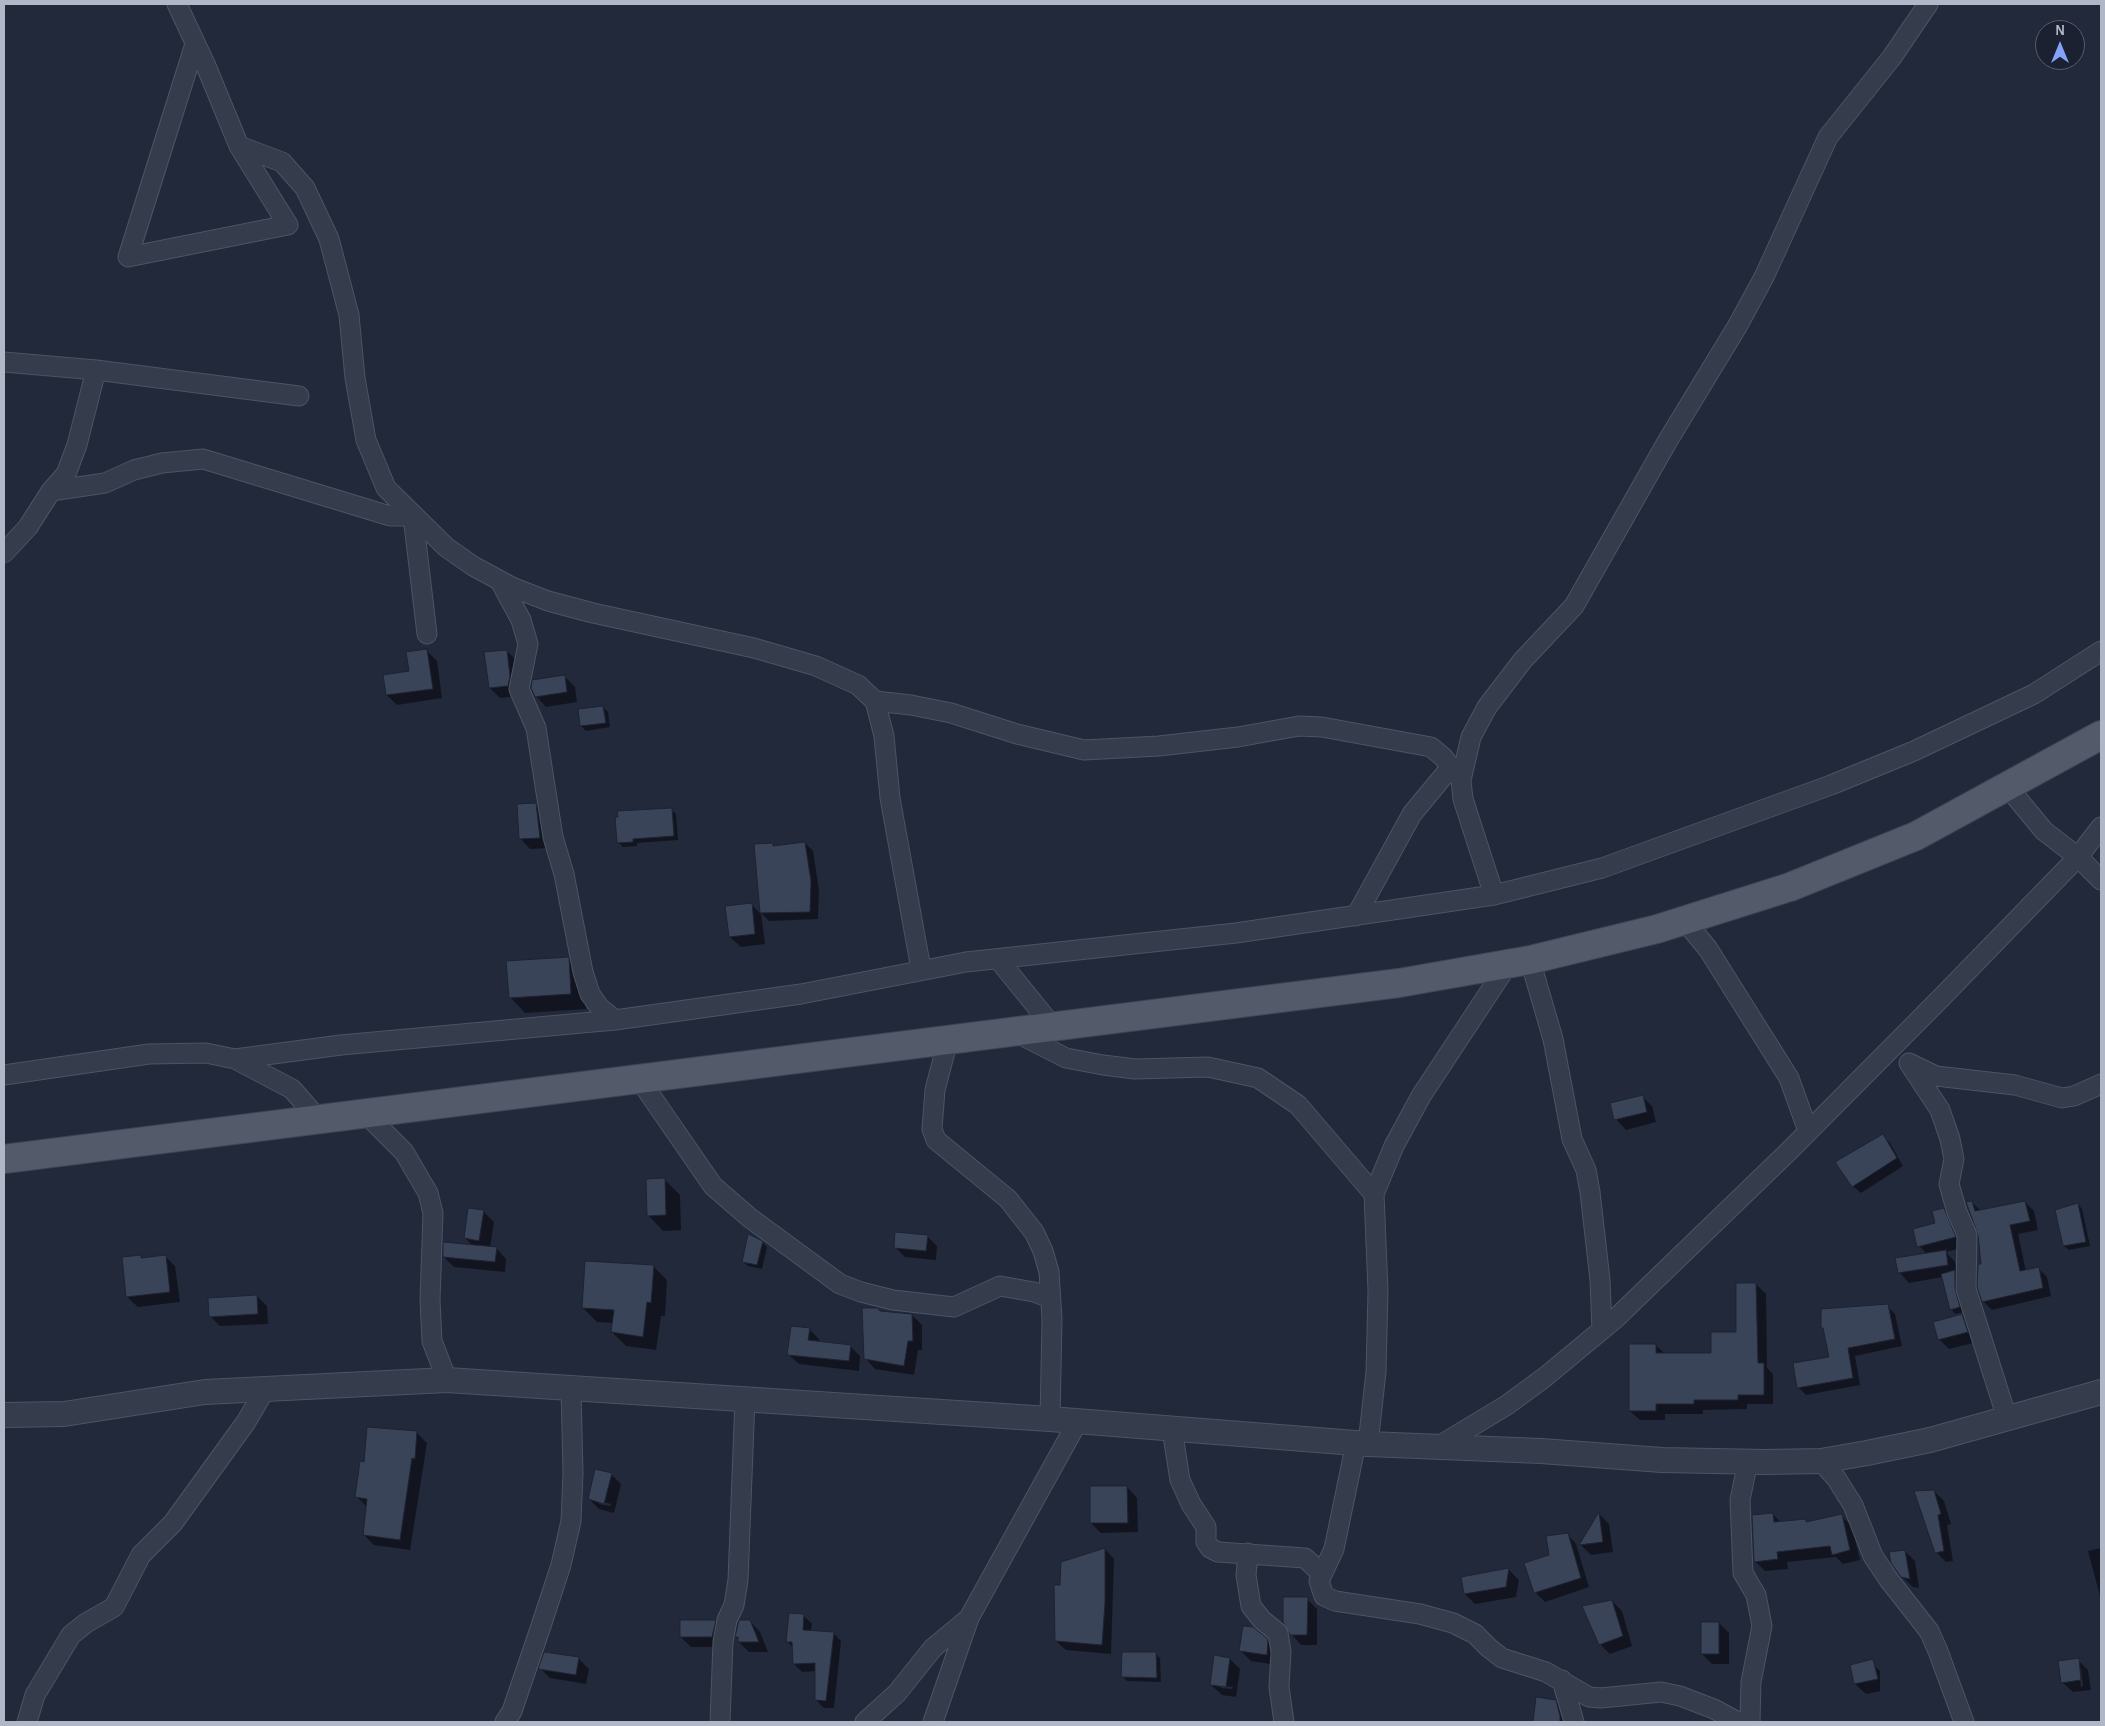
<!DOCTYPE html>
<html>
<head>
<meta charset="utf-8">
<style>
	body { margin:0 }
	#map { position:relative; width:2105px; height:1726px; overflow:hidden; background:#22293b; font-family:"Alegreya Sans",sans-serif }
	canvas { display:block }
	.frame { position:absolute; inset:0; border:5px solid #b0b7c7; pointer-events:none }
	.north { position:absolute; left:2035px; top:20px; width:50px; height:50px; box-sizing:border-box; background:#1b2130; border:1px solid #575d6c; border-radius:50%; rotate:0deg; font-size:14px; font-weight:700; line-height:20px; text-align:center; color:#b0b7c7 }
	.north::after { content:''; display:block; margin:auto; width:18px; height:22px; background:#83a3fa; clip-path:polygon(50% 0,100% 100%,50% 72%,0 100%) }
</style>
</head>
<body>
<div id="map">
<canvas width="2105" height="1726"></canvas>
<div class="frame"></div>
<div class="north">N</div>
</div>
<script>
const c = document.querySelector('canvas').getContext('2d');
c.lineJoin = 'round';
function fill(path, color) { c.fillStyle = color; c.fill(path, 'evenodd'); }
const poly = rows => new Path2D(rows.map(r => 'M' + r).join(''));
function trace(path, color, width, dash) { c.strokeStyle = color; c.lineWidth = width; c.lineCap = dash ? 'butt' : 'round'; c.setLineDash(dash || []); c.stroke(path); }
fill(poly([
	[427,651,437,661,442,698,397,705,387,695,384,676,410,672],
	[507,651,517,661,518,696,500,698,490,688],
	[564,676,575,687,577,702,546,707,536,696],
	[603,707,608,712,610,727,586,731,581,726],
	[536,805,546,815,549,848,530,849,520,838],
	[672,810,676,814,678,840,637,843,637,846,623,847,618,842],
	[805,843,813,851,819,890,818,919,769,921,761,913,765,944,741,947,730,937,751,904,761,914,755,845,772,844,775,847],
	[568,958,584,974,586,1009,525,1013,510,997],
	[1642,1096,1652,1106,1656,1122,1626,1130,1616,1119],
	[1883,1136,1890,1143,1903,1166,1861,1193,1853,1186],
	[664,1179,680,1195,681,1230,663,1231,648,1215],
	[1972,1202,1981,1211,2025,1202,2034,1211,2038,1230,2018,1234,2026,1271,2039,1269,2047,1277,2051,1296,1992,1310,1983,1301,1979,1235],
	[2078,1204,2082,1209,2090,1246,2069,1250,2064,1246],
	[1944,1209,1954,1219,1965,1247,1946,1252,1955,1262,1964,1312,1955,1314,1951,1309,1943,1277,1909,1283,1899,1272,1927,1254,1919,1246,1936,1224],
	[484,1212,494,1222,490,1248,496,1248,506,1259,505,1272,454,1267,444,1257,473,1246,465,1238],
	[927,1236,937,1246,936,1260,905,1257,895,1247],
	[762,1242,767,1247,762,1269,748,1266,743,1262],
	[140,1256,143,1259,165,1256,175,1266,180,1302,138,1307,127,1297],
	[653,1266,667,1280,665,1316,661,1316,656,1350,626,1346,612,1332,613,1323,597,1322,583,1308],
	[1756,1284,1766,1294,1767,1368,1773,1374,1773,1404,1747,1404,1747,1409,1703,1410,1703,1414,1665,1414,1665,1420,1640,1420,1630,1411,1656,1345,1665,1354,1713,1354,1738,1333],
	[257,1296,267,1306,268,1324,220,1326,210,1316],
	[1887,1306,1895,1314,1902,1346,1855,1356,1860,1385,1806,1395,1798,1387],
	[880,1312,912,1315,922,1325,922,1350,918,1350,914,1375,875,1369,865,1358],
	[1962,1315,1972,1325,1977,1342,1949,1349,1939,1339],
	[809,1329,819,1339,819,1342,850,1346,860,1356,859,1371,799,1364,788,1354],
	[417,1433,427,1443,410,1550,374,1545,364,1535,367,1507,357,1497,365,1463],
	[611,1474,621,1484,614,1513,599,1509,589,1499],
	[599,1501,611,1504,610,1506,599,1504],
	[1127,1487,1137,1498,1138,1532,1101,1533,1091,1523],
	[1934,1491,1944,1501,1951,1524,1947,1525,1953,1561,1946,1562,1936,1552],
	[1599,1514,1609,1524,1613,1552,1591,1555,1581,1545],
	[1773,1514,1781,1523,1805,1520,1808,1523,1841,1516,1852,1526,1860,1560,1843,1564,1836,1557,1787,1562,1788,1569,1765,1571,1755,1561],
	[1567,1534,1576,1544,1589,1587,1545,1602,1536,1593,1526,1564,1550,1556],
	[2101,1548,2101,1600,2088,1551],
	[1105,1549,1114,1559,1111,1654,1066,1650,1056,1641,1061,1587],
	[1905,1551,1915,1561,1919,1588,1913,1587,1902,1577],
	[1509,1570,1519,1580,1516,1597,1475,1604,1465,1594],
	[1307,1599,1317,1609,1317,1645,1301,1645,1291,1634],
	[1612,1601,1622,1611,1632,1646,1610,1654,1600,1644],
	[804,1616,812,1624,811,1631,833,1633,841,1641,834,1708,824,1708,816,1700,816,1671,802,1672,794,1664,793,1648,788,1642],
	[715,1621,725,1631,722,1647,691,1647,681,1637],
	[740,1621,750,1621,760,1632,768,1652,749,1652,739,1642,737,1637],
	[1719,1623,1729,1633,1729,1664,1712,1664,1702,1654],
	[1267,1640,1277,1650,1277,1665,1251,1661,1241,1651],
	[1155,1653,1160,1658,1161,1682,1127,1681,1123,1677],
	[579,1659,589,1669,586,1684,550,1678,540,1668],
	[1230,1659,1240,1669,1236,1697,1222,1695,1211,1685],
	[1221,1686,1233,1687,1232,1689,1221,1688],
	[2078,1660,2088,1670,2091,1690,2073,1692,2062,1682],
	[2079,1669,2081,1669,2083,1686,2081,1687],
	[1870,1661,1880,1671,1880,1691,1866,1694,1855,1684,1851,1666],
	[1537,1698,1555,1701,1566,1711,1569,1722,1534,1722]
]), '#0007');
const building = poly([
	[427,649,433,689,386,695,383,675,409,671,406,652,427,649],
	[507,650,510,676,508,686,489,688,484,652,507,650],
	[565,675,567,692,535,697,531,688,532,680,565,675],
	[603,706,606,723,580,726,578,709,603,706],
	[536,803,540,838,519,839,517,804,536,803],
	[672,808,674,836,633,839,633,842,617,843,615,817,618,817,617,811,672,808],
	[805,842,811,881,810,912,760,913,754,844,773,843,773,846,805,842],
	[752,903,755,934,729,937,725,906,752,903],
	[569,957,571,994,509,998,506,961,569,957],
	[1643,1095,1647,1112,1614,1120,1610,1103,1643,1095],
	[1883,1134,1897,1158,1852,1187,1835,1162,1883,1134],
	[665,1178,666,1215,647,1216,646,1179,665,1178],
	[1972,1201,1975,1211,2025,1201,2030,1221,2010,1225,2020,1271,2039,1267,2043,1288,1982,1302,1977,1287,1978,1264,1981,1264,1978,1235,1966,1202,1972,1201],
	[2078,1203,2086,1242,2063,1246,2055,1210,2078,1203],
	[468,1208,484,1210,479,1241,464,1238,468,1208],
	[1944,1208,1956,1237,1917,1247,1913,1229,1935,1223,1932,1211,1944,1208],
	[895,1232,928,1235,926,1251,894,1248,895,1232],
	[748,1234,763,1241,757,1265,742,1262,748,1234],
	[443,1242,497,1247,495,1262,443,1257,443,1242],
	[1946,1250,1948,1265,1898,1273,1895,1258,1946,1250],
	[141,1255,141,1258,166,1255,170,1292,126,1297,122,1257,141,1255],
	[585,1261,654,1265,651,1303,647,1302,643,1337,611,1332,614,1310,582,1308,585,1261],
	[1955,1270,1955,1289,1960,1307,1950,1310,1941,1274,1955,1270],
	[1736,1283,1756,1283,1758,1363,1764,1363,1764,1395,1738,1395,1738,1400,1694,1400,1694,1404,1656,1404,1656,1411,1629,1411,1629,1344,1656,1344,1656,1353,1711,1353,1711,1332,1736,1332,1736,1283],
	[257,1295,258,1314,209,1317,208,1298,257,1295],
	[1888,1304,1895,1339,1848,1348,1853,1378,1797,1388,1793,1363,1829,1357,1823,1328,1821,1328,1821,1309,1888,1304],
	[862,1308,878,1308,880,1311,912,1314,913,1341,908,1341,904,1366,864,1359,862,1308],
	[1962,1314,1968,1332,1938,1340,1933,1322,1962,1314],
	[791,1326,810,1328,808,1340,851,1345,849,1361,787,1355,791,1326],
	[367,1427,417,1431,415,1459,412,1458,400,1540,363,1535,367,1499,355,1497,360,1461,364,1462,367,1427],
	[595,1469,612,1473,604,1504,588,1499,595,1469],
	[1090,1486,1127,1486,1128,1523,1090,1523,1090,1486],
	[1934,1490,1941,1514,1938,1515,1944,1551,1935,1553,1914,1491,1934,1490],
	[1599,1512,1603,1542,1579,1545,1599,1512],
	[1773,1513,1774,1522,1806,1519,1806,1522,1842,1514,1850,1550,1832,1555,1830,1546,1777,1552,1778,1559,1754,1562,1752,1515,1773,1513],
	[1568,1533,1581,1578,1534,1593,1524,1563,1549,1555,1546,1536,1568,1533],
	[1105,1548,1105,1603,1102,1645,1055,1641,1054,1585,1060,1585,1061,1562,1105,1548],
	[1905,1550,1910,1579,1901,1577,1898,1573,1891,1563,1889,1552,1905,1550],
	[1509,1568,1506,1587,1464,1594,1461,1577,1509,1568],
	[1283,1597,1308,1597,1307,1635,1290,1635,1283,1622,1283,1597],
	[1612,1600,1623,1636,1599,1645,1582,1606,1612,1600],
	[789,1613,804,1614,803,1630,834,1632,826,1701,815,1700,815,1663,793,1664,792,1642,786,1642,789,1613],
	[680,1620,716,1620,712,1637,680,1637,680,1620],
	[739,1620,750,1620,759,1642,738,1642,738,1637,735,1637,739,1620],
	[1701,1622,1719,1622,1719,1654,1701,1654,1701,1622],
	[1243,1626,1253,1627,1268,1639,1267,1655,1239,1651,1243,1626],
	[544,1652,579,1657,576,1675,538,1669,544,1652],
	[1122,1652,1156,1652,1157,1678,1121,1677,1122,1652],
	[1214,1655,1230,1658,1226,1687,1210,1685,1214,1655],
	[2079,1658,2081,1680,2061,1683,2058,1661,2079,1658],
	[1873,1659,1878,1679,1854,1684,1850,1665,1873,1659],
	[1536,1697,1556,1700,1560,1716,1560,1722,1533,1722,1536,1697]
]);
fill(building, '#3a4459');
trace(building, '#1d2332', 1);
const minor = poly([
	[177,4,206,66,239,146,282,162,305,188,329,239,349,315,355,378,366,440,386,488,446,547,473,566,512,587,548,601,593,613,754,648,816,666,858,685,875,701,884,736,890,798,921,969],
	[195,44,128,257,288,225,239,146],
	[4,362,96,370,299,396],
	[51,491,66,474,77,445,96,370],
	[4,553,28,527,51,491,105,483,134,470,162,463,203,459,390,516,413,516,427,634],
	[500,581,521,620,528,644,519,689,536,728,553,837,564,874,583,972,590,994,600,1008,615,1020],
	[875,701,911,705,951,713,1017,734,1084,750,1159,746,1238,737,1299,726,1322,727,1431,747,1443,757,1461,780],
	[2007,786,2044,831,2078,857,2101,880],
	[1494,895,1463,799,1461,780,1471,737,1487,707,1523,660,1574,606,1667,442,1738,325,1764,277,1828,137,1892,57,1928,4],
	[1356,916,1412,814,1450,768],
	[1685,921,1708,949,1789,1078,1808,1131],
	[998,959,1053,1027],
	[1530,960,1553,1039,1572,1139,1586,1170,1590,1192,1600,1280,1602,1330],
	[1015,1032,1066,1058,1103,1065,1135,1069,1208,1067,1258,1078,1298,1105,1374,1194],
	[948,1040,935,1090,932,1129,936,1140,1008,1199,1034,1232,1043,1251,1049,1272,1052,1319,1050,1419],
	[235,1059,341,1045,615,1020,801,994,966,962,1236,933,1494,895,1602,868,1831,785,1914,751,2034,694,2101,651],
	[1909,1063,1940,1110,1950,1139,1954,1159,1949,1184,1957,1212,1967,1235,1966,1289,2007,1418],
	[1909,1063,1936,1076,2015,1085,2062,1098,2074,1096,2101,1084],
	[4,1075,149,1054,206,1053,235,1059,292,1089,319,1120],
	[640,1080,713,1186,750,1218,840,1284,861,1292,893,1300,954,1307,1000,1286,1034,1292,1050,1298],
	[366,1114,404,1152,428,1193,433,1213,430,1300,432,1341,447,1380],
	[1172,1429,1180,1480,1191,1504,1206,1527,1206,1542,1210,1548,1218,1552,1305,1558,1321,1573],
	[1356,1443,1334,1549,1319,1581,1324,1596,1335,1601,1420,1614,1453,1623,1475,1634,1489,1648,1502,1658,1546,1672,1589,1697,1601,1698,1661,1692,1680,1696,1714,1709,1738,1722],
	[1368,1444,1376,1372,1378,1291,1374,1194,1394,1146,1421,1096,1508,964],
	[1439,1446,1507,1405,1545,1377,1615,1319,1789,1151,1940,999,2078,857,2101,827],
	[1748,1461,1740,1500,1743,1573,1756,1595,1762,1626,1751,1682,1750,1722],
	[1821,1461,1836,1478,1853,1505,1873,1556,1889,1580,1929,1631,1938,1651,1964,1722],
	[1248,1553,1246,1575,1251,1606,1262,1620,1278,1633,1281,1652,1279,1687,1284,1722],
	[1562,1680,1574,1722],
	[27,1722,35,1695,71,1635,86,1623,114,1607,141,1555,173,1523,246,1422,266,1388],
	[505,1722,512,1711,541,1626,561,1565,571,1521,573,1473,571,1389],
	[720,1722,723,1642,727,1620,734,1605,738,1580,745,1399],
	[865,1722,897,1693,933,1648,968,1619],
	[933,1722,969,1618,1078,1421]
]);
const tertiary = poly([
	[4,1415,64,1414,205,1392,447,1380,1050,1419,1368,1444,1541,1451,1662,1460,1765,1462,1821,1461,1867,1453,1930,1440,2101,1392]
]);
const primary = poly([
	[4,1159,1399,983,1530,960,1657,929,1790,887,1916,836,2101,735]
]);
trace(minor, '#4d5463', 21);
trace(tertiary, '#4d5463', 26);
trace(primary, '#3f4554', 30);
trace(minor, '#353c4b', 19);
trace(tertiary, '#353c4b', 24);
trace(primary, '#535b6b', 28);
</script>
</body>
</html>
